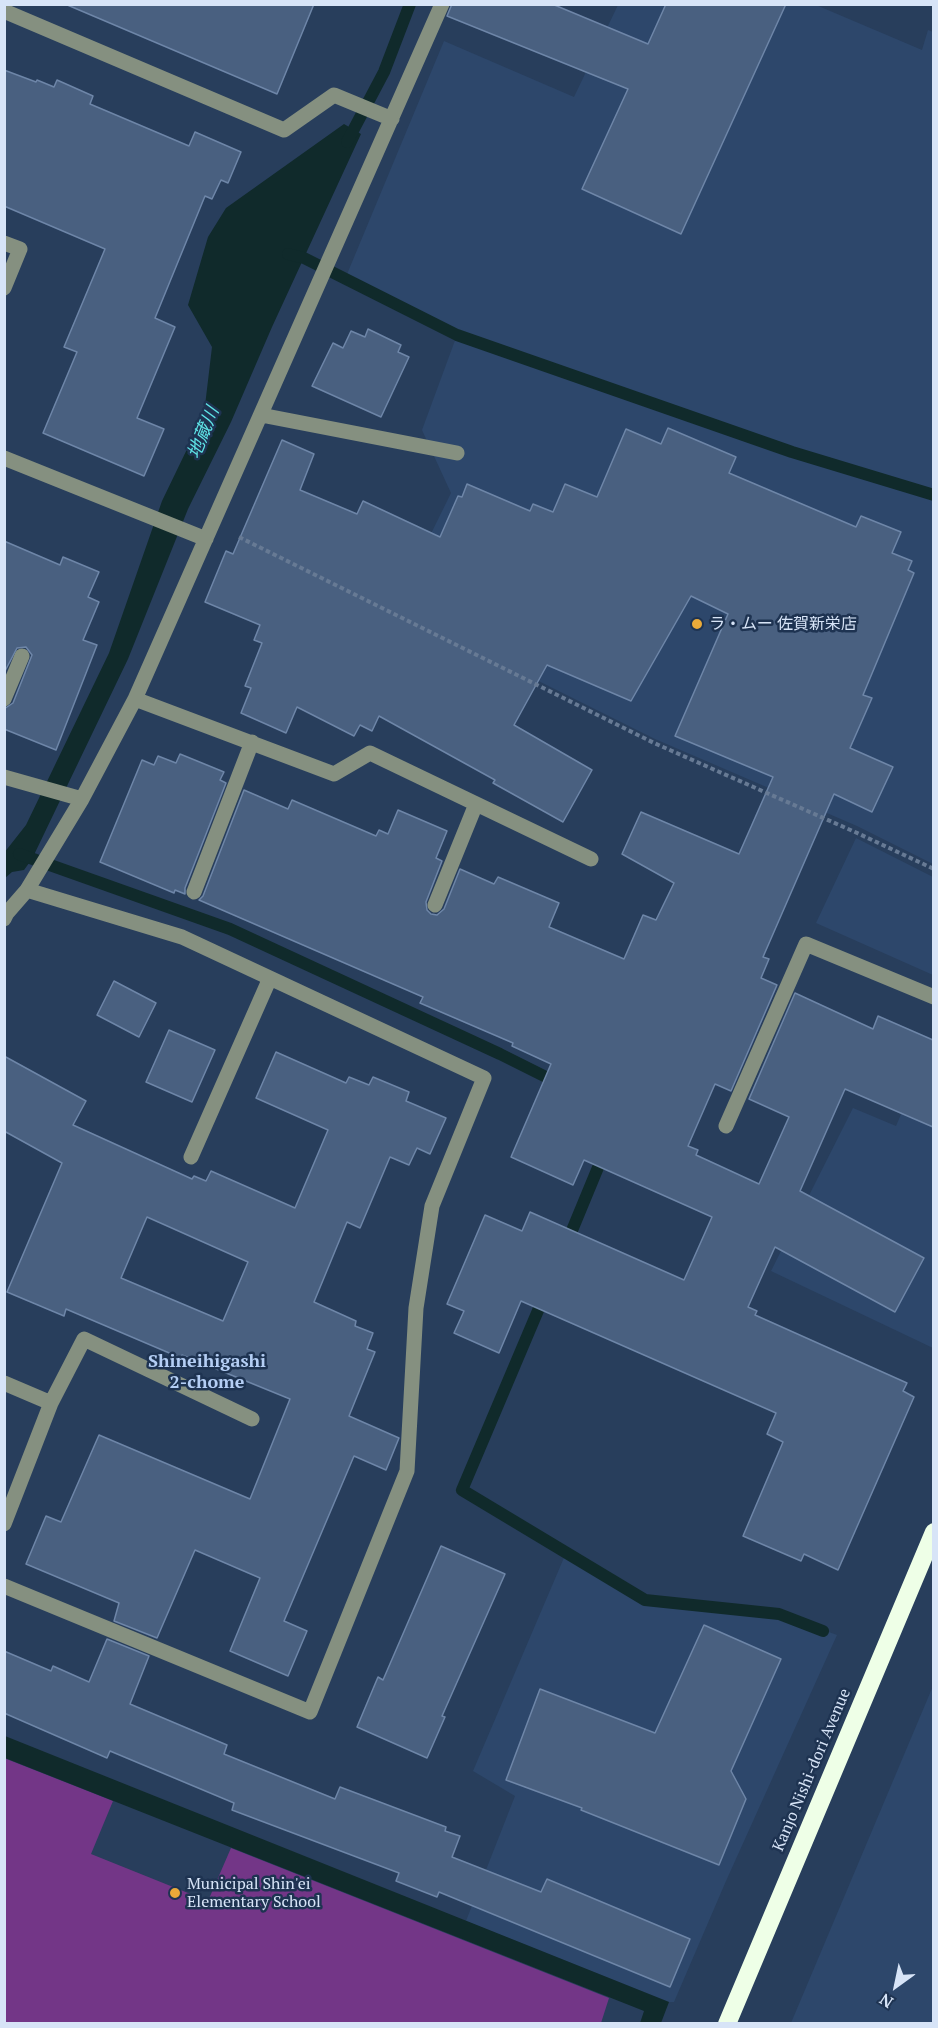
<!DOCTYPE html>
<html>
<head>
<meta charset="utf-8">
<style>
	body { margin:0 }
	#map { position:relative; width:938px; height:2028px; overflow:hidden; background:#283e5c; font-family:"PT Serif",serif }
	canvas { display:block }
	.frame { position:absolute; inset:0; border:6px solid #d7e4f7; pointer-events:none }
	.north { position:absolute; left:866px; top:1956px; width:60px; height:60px; -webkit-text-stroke:4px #1e3351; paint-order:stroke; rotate:213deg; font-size:16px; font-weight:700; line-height:24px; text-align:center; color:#d7e4f7 }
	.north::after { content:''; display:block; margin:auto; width:21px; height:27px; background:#d7e4f7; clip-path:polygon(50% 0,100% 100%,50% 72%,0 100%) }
</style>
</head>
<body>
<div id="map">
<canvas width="938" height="2028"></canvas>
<div class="frame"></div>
<div class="north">N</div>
</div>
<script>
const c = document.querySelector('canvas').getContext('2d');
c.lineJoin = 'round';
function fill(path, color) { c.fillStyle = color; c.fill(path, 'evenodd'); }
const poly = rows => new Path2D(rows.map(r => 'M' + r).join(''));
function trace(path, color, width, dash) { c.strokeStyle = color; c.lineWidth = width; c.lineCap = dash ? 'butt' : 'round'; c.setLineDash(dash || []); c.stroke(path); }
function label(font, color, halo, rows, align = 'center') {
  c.font = font + ' "PT Serif","Noto Sans JP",serif'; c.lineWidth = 5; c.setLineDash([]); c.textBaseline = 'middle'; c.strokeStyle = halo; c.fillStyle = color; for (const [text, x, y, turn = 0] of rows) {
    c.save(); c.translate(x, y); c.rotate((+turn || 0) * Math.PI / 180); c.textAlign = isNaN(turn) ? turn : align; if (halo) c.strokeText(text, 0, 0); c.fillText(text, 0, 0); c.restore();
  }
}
fill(poly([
	[618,5,816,5,922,50,928,30,933,32,933,864,857,826,655,739,394,609,451,493,422,430,457,335,345,279,444,41,574,97],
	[856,838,933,877,933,975,816,923],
	[933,1039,933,1348,771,1271,853,1108,896,1126],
	[566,1553,645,1600,779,1614,837,1635,726,1881,674,2002,669,2002,466,1921,515,1796,473,1771],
	[933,1686,933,2023,791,2023]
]), '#2d476b');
fill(poly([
	[4,1758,113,1801,91,1854,208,1901,231,1848,609,1998,601,2023,5,2023]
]), '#733687');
fill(poly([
	[344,124,361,134,272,327,231,422,188,509,128,659,32,859,24,870,12,872,5,878,4,853,26,825,109,653,162,501,204,414,212,347,188,305,208,237,226,208],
	[5,1736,669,2002,661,2023,640,2023,644,2011,5,1758]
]), '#102a2b');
trace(poly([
	[347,142,384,72,410,4],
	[288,254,304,258,457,335,792,452,934,495],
	[19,854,230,929,500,1054,560,1084],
	[566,1245,604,1153],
	[545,1294,462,1490,645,1600,779,1614,823,1631]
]), '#102a2b', 12);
const building = poly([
	[65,4,314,4,277,94,65,4],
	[452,4,552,4,648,44,666,4,786,4,681,234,582,189,628,89,447,16,452,4],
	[4,70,36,82,37,80,54,87,57,80,93,96,90,104,189,146,195,132,241,152,228,183,221,180,212,199,205,196,155,318,175,327,137,418,164,429,144,476,43,433,77,352,64,347,105,249,4,206,4,70],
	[368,329,401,345,398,352,409,357,381,417,312,386,333,343,343,348,351,331,365,337,368,329],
	[668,428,736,457,729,473,856,527,861,516,901,532,892,553,912,561,908,570,914,573,863,695,872,698,850,748,893,767,872,812,834,794,763,957,769,959,761,978,777,985,731,1091,715,1084,688,1146,698,1150,696,1155,759,1184,789,1117,749,1099,795,993,873,1029,878,1016,933,1040,933,1127,845,1089,800,1191,924,1258,895,1312,775,1247,748,1307,757,1311,755,1315,907,1383,903,1391,914,1397,838,1570,804,1554,801,1561,743,1536,783,1442,767,1434,776,1413,521,1301,499,1353,454,1333,464,1311,447,1304,485,1215,522,1231,530,1212,684,1280,712,1217,584,1160,573,1185,511,1157,551,1064,512,1046,513,1043,420,1003,423,997,199,900,203,896,244,790,288,809,292,800,376,836,379,830,388,834,398,810,447,831,436,858,442,861,426,902,427,910,431,914,437,915,444,909,460,869,494,884,498,877,559,903,549,927,624,959,643,915,656,920,674,883,622,854,641,812,739,854,773,777,675,736,728,614,691,596,631,701,547,665,514,725,592,770,563,822,493,783,495,780,379,716,372,731,360,725,354,736,297,707,286,733,241,713,251,688,245,686,262,643,254,640,260,625,205,602,226,551,233,554,282,440,314,454,300,490,357,514,363,501,440,537,458,496,462,497,467,484,530,511,533,504,553,512,565,484,597,497,626,429,661,444,668,428],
	[4,541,60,565,63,557,99,572,88,597,99,602,83,640,97,645,56,750,4,729,4,709,13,703,32,655,26,647,17,648,4,673,4,541],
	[180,754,224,772,220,780,226,783,185,888,185,894,175,890,174,893,100,862,142,760,154,765,158,756,176,763,180,754],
	[114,981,156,1003,139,1037,97,1015,114,981],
	[169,1030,215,1050,192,1102,146,1082,169,1030],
	[276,1052,346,1083,349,1077,369,1085,373,1077,409,1092,406,1101,446,1118,430,1154,417,1148,409,1165,390,1157,360,1228,347,1222,314,1302,356,1321,355,1326,373,1333,367,1349,375,1352,349,1416,399,1438,386,1470,354,1456,284,1621,307,1631,288,1676,230,1651,260,1578,195,1550,157,1638,114,1621,119,1603,26,1564,46,1516,61,1522,99,1435,250,1499,290,1399,182,1355,181,1358,66,1309,64,1316,7,1292,62,1163,4,1131,4,1056,86,1101,73,1125,192,1179,194,1176,206,1181,211,1171,295,1208,328,1130,256,1098,276,1052],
	[147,1217,248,1262,223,1321,121,1278,147,1217],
	[441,1546,505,1574,442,1716,445,1717,427,1758,357,1727,378,1677,383,1680,441,1546],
	[704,1625,781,1659,731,1771,746,1799,719,1865,581,1810,582,1808,506,1780,540,1689,655,1733,704,1625],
	[107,1639,149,1656,130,1704,227,1745,224,1754,335,1799,340,1787,446,1827,445,1831,460,1836,452,1857,541,1892,547,1879,690,1939,670,1987,439,1892,437,1897,396,1881,399,1873,232,1810,234,1803,110,1751,107,1758,4,1713,4,1651,51,1671,53,1666,89,1682,107,1639]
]);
fill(building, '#496080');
trace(building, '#6e86a8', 1.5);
trace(poly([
	[239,537,654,743,855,832,934,869]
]), '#677a94', 4, [4.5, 3]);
trace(poly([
	[4,11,284,130,334,95,392,119],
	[4,243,20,249,4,288],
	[261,415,457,453],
	[4,458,206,539],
	[4,699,22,656],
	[135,699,334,774,370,753,591,859],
	[4,777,82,799],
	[194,892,252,742],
	[435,905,476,804],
	[4,919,7,913,27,890,82,799,135,699,442,4],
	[726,1126,806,944,934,997],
	[191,1157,270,978],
	[4,1383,51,1403],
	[4,1524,51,1403,84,1339,252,1419],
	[4,1586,310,1712,407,1471,416,1308,432,1206,484,1078,182,937,27,890]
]), '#859080', 15);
trace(poly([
	[727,2024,934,1532]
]), '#eeffe7', 18);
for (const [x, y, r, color] of [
	[697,624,6,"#eaaa39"],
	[175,1893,6,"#eaaa39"]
]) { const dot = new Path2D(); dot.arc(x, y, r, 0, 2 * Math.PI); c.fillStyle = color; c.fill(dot); trace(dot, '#1e3351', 2); }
label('16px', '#d7e4f7', '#1e3351', [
	["ラ・ムー 佐賀新栄店",709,624],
	["Municipal Shin'ei",187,1884],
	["Elementary School",187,1902]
], 'left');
label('16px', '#d7e4f7', '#1e3351', [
	["Kanjo Nishi-dori Avenue",812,1770,-67]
]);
label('italic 18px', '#5ee3e6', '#1e3351', [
	["地蔵川",204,433,-68]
]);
label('bold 18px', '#b4cef4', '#1e3351', [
	["Shineihigashi",207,1362],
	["2-chome",207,1383]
]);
</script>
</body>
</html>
